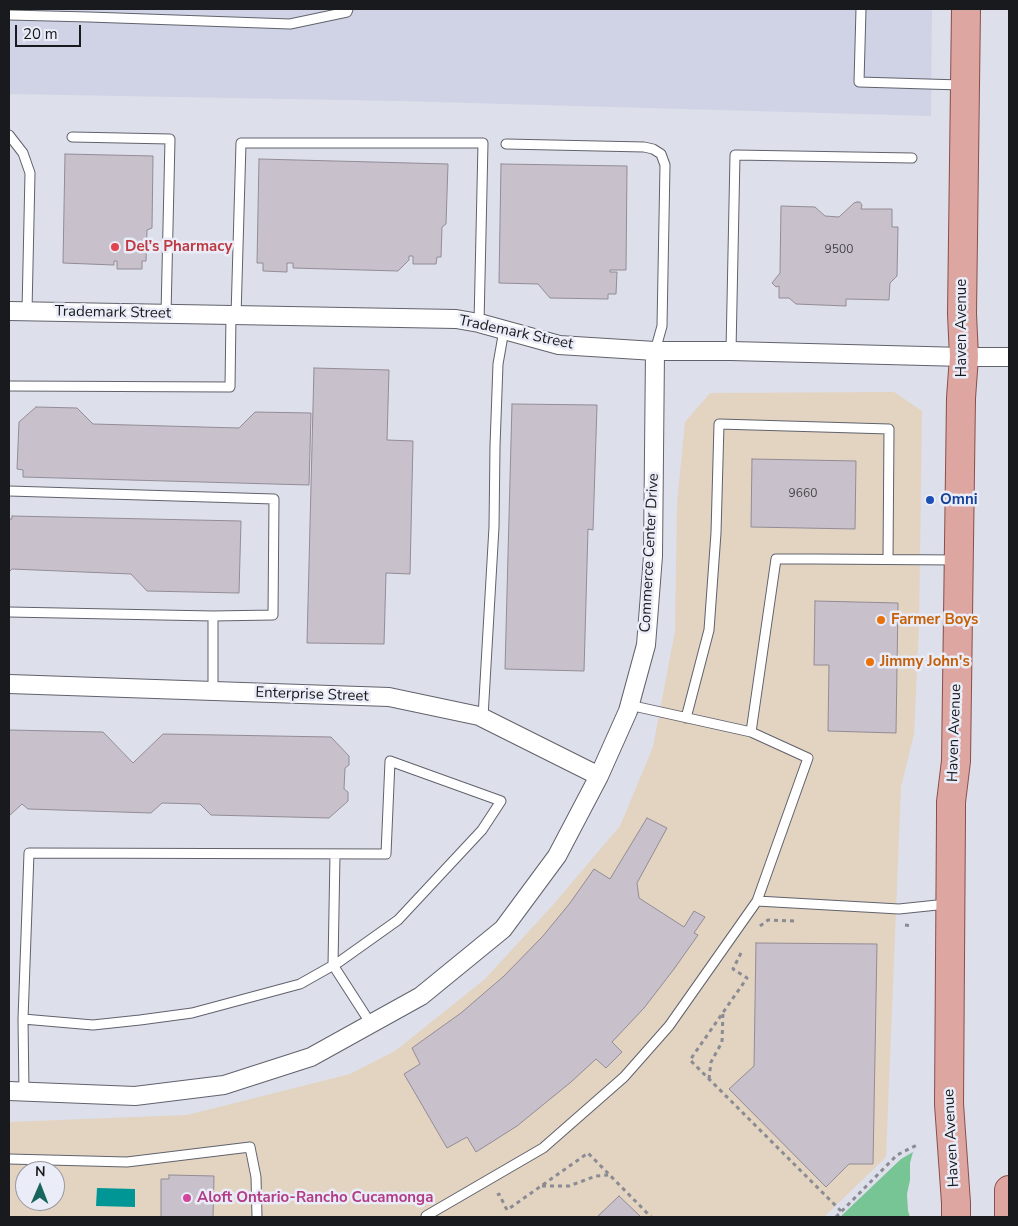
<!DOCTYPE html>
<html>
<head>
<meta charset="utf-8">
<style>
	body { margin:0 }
	#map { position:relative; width:1018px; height:1226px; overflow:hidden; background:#dddfea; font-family:"Nunito Sans",sans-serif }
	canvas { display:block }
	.frame { position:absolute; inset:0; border:10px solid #191a1d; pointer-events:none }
	.north { position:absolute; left:15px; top:1161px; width:50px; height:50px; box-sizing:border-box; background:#eaecf8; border:1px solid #9698a0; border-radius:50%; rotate:1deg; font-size:14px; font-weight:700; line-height:20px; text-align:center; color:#191a1d }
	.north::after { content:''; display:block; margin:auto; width:18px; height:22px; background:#18655e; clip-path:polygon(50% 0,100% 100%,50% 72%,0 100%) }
	.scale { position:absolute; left:15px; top:25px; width:66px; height:22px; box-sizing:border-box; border:2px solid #191a1d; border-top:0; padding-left:6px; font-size:15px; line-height:18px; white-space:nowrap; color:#191a1d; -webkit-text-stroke:4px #eaecf8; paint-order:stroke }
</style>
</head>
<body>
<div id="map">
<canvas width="1018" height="1226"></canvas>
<div class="frame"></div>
<div class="north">N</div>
<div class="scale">20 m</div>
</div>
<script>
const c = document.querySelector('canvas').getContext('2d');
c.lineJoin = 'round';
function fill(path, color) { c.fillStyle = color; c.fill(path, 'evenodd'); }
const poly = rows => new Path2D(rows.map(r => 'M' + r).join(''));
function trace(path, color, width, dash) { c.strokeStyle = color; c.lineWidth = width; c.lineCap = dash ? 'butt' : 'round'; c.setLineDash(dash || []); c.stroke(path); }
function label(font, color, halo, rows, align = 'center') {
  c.font = font + ' "Nunito Sans",sans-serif'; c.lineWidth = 5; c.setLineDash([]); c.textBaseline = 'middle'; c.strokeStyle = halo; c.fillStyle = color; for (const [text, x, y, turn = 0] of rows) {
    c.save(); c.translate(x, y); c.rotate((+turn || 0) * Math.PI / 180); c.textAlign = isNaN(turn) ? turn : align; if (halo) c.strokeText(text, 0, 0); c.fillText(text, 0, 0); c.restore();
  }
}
fill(poly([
	[894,392,922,411,919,627,914,734,901,787,886,1157,824,1217,9,1217,9,1122,187,1115,350,1074,395,1051,485,979,552,906,620,826,653,747,675,631,677,503,685,422,710,393],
	[25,1171,55,1171,55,1201,25,1201]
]), '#e3d3c1');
fill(poly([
	[9,9,932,9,931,116,399,101,9,94]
]), '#cfd3e5');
fill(poly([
	[913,1152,910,1163,910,1180,907,1194,908,1211,910,1217,840,1217,901,1159]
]), '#77c494');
fill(poly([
	[97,1188,135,1189,135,1207,96,1206]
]), '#009696');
const building = poly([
	[65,154,153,156,152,228,147,230,146,261,142,261,142,269,117,269,117,261,114,261,114,265,63,263,65,154],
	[259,159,448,164,446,224,442,227,441,257,437,257,436,264,413,264,413,256,409,256,409,260,398,271,293,268,293,263,287,263,287,272,263,271,263,263,257,263,259,159],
	[501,164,627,166,626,270,610,270,610,272,617,272,616,294,608,294,608,299,550,298,538,284,499,283,501,164],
	[857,202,860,202,862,205,861,209,892,209,892,227,898,227,897,276,890,283,889,300,846,299,846,306,796,304,789,298,779,298,779,286,776,287,772,283,780,273,781,206,815,207,825,216,839,217,854,203,857,202],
	[314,368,389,370,387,440,413,441,410,574,386,573,384,644,307,643,314,368],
	[512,404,597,405,593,530,588,529,584,671,505,669,512,404],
	[36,407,77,408,93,424,239,428,255,412,311,413,309,485,23,477,23,470,17,469,19,422,36,407],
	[752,459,856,461,855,529,751,527,752,459],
	[12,516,241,521,239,593,147,591,131,574,12,569,9,572,9,519,12,519,12,516],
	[815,601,898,603,896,733,828,731,829,665,814,665,815,601],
	[9,730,103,732,133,763,163,734,331,737,349,756,349,765,345,768,344,789,348,792,348,801,329,818,211,815,200,804,162,803,151,813,28,809,22,804,9,816,9,730],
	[647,818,667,828,637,883,639,898,684,927,694,911,705,917,694,933,698,935,674,969,644,1008,612,1042,622,1052,606,1068,596,1059,571,1082,517,1126,476,1152,467,1137,447,1148,404,1074,420,1064,412,1048,461,1013,504,976,543,936,570,903,594,869,610,879,647,818],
	[756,943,877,944,873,1164,849,1164,826,1187,729,1089,754,1066,756,943],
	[169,1175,214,1176,213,1217,161,1217,161,1179,169,1179,169,1175],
	[619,1196,641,1217,597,1217,619,1196]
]);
fill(building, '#c8c1cb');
trace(building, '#928c95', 1);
const service = poly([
	[861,9,859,82,961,85],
	[9,15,89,17,290,24,347,12,348,9],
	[9,135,23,153,30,173,27,311],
	[72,137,170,139,166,314],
	[506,144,644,147,653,149,661,154,665,165,662,326,655,351],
	[236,316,241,143,483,143,479,323],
	[731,351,735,155,912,158],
	[9,386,230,387,231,315],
	[9,491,274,499,273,615,213,616],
	[9,612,213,616,213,692],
	[629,705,751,732],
	[483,717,494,527,495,446,498,364,504,330],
	[686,718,709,630,716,533,719,424,889,429,888,559],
	[335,854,333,965,371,1024],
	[757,901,899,909,947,904],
	[23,1019,29,853,386,854,390,761,501,801,482,830,398,920,339,962,300,984,192,1013,140,1020,93,1025,23,1019,24,1092],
	[9,1159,127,1162,250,1147,256,1177,257,1217],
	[426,1216,543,1148,624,1077,669,1026,757,901,808,758,751,732,776,559,815,559,956,560]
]);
const minor = poly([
	[9,311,456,319,479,323,559,345,655,351,731,351,964,357,1009,357],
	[9,684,389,697,479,716,599,776],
	[9,1091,135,1096,224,1085,311,1057,421,996,503,929,557,856,599,776,628,711,646,645,653,556,655,351]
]);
const primary = poly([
	[956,1217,956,1203,949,1104,951,815,951,802,956,761,961,398,964,357,962,314,966,9],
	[1009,1217,1009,1190]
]);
trace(service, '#60626c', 11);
trace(minor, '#60626c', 20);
trace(primary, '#894f4a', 30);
trace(poly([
	[905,925,913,926],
	[760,926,768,920,794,921],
	[741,953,733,969,747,978,690,1060,842,1212],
	[709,1079,711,1062,722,1042,723,1012],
	[542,1186,569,1186,596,1176,609,1175],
	[497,1195,499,1194,507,1210,588,1153,651,1217],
	[836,1217,897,1155,917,1145]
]), '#8a8b93', 3, [4, 4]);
trace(service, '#fff', 9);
trace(minor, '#fff', 18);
trace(primary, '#dda6a1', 28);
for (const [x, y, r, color] of [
	[115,247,5,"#e0444e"],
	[930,500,5,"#1a4fb4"],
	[881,620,5,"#e8710a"],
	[870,662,5,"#e8710a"],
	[187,1198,5,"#d1479c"]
]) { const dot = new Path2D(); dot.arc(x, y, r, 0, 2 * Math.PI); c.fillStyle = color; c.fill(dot); trace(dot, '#eaecf8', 2); }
label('12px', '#454448', null, [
	["9500",839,250],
	["9660",803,494]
]);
label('bold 15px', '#be3a42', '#eaecf8', [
	["Del’s Pharmacy",125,247]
], 'left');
label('15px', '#191a1d', '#eaecf8', [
	["Trademark Street",113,313,1],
	["Haven Avenue",962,328,-90],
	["Trademark Street",516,333,12],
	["Commerce Center Drive",650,553,-87],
	["Enterprise Street",312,695,2],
	["Haven Avenue",955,733,-88],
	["Haven Avenue",952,1138,-93]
]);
label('bold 15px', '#164399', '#eaecf8', [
	["Omni",940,500]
], 'left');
label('bold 15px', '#c56008', '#eaecf8', [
	["Farmer Boys",891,620],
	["Jimmy John's",880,662]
], 'left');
label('bold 15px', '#b23c85', '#eaecf8', [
	["Aloft Ontario-Rancho Cucamonga",197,1198]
], 'left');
</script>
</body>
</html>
